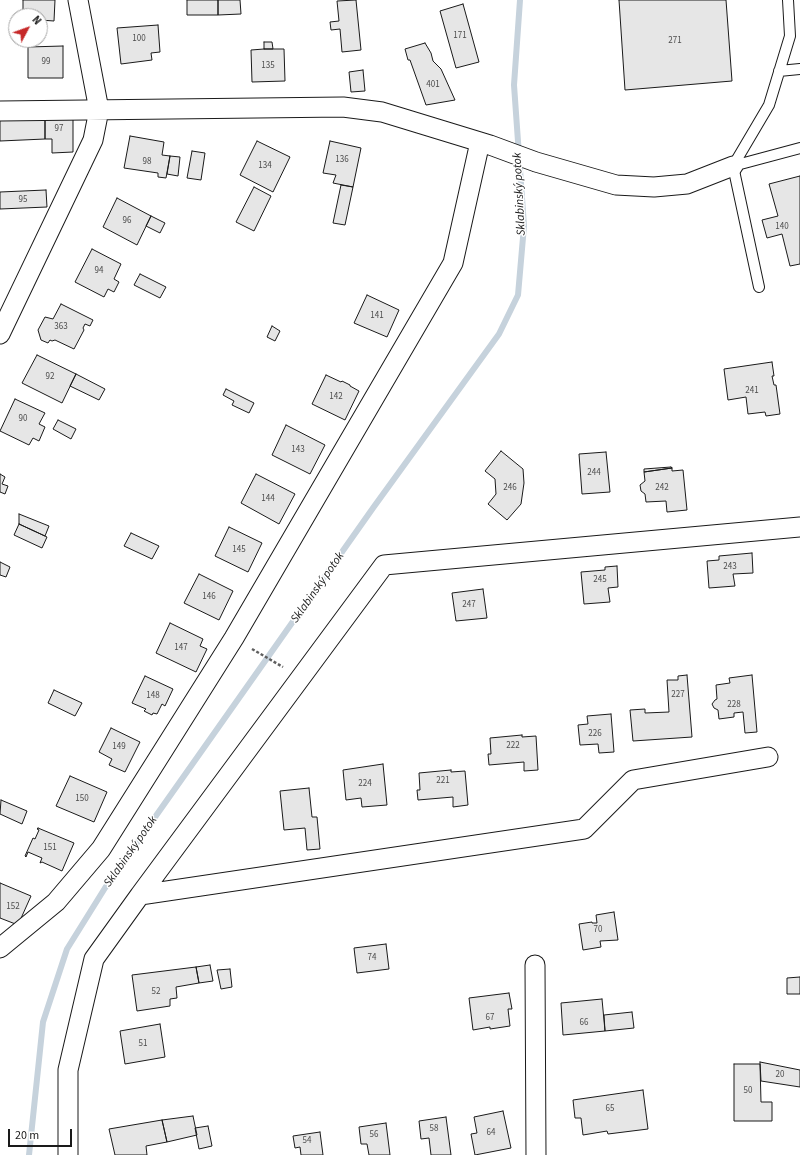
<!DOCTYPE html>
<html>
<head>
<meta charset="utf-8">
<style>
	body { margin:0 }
	#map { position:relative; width:800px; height:1155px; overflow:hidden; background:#fff; font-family:"Source Sans 3",sans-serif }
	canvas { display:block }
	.north { position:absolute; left:8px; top:8px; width:40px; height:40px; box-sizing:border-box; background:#fff; border:1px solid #a3a3a3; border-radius:50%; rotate:49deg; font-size:11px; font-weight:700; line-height:16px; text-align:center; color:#1a1a1a }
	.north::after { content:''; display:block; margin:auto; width:14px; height:18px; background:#c62828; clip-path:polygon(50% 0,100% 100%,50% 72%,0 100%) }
	.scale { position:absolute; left:8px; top:1129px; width:64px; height:18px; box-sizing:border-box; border:2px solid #1a1a1a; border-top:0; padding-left:5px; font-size:12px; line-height:14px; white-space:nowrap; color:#1a1a1a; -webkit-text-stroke:3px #fff; paint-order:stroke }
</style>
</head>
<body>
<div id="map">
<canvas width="800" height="1155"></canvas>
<div class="north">N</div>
<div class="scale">20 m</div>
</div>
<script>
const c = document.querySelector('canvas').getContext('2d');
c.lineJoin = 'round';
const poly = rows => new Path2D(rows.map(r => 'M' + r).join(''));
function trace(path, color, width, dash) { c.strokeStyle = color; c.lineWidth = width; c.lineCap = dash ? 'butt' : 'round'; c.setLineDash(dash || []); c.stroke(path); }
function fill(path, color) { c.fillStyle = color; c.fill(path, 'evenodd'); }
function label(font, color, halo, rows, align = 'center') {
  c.font = font + ' "Source Sans 3",sans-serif'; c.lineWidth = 3; c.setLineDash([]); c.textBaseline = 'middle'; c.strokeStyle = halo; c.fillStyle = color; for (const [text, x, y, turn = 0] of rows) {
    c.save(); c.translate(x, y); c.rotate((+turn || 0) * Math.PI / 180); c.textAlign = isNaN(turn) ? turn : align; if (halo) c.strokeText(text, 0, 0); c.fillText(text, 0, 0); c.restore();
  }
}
trace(poly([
	[29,1155,43,1022,67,949,105,888,373,508,499,334,518,295,524,226,514,85,520,0]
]), '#c6d2dc', 6);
const building = poly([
	[23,0,55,0,54,21,40,20,40,16,23,16,23,0],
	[187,0,218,0,218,15,187,15,187,0],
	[218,0,240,0,241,14,218,15,218,0],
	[356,0,361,50,342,52,340,29,331,30,330,22,339,21,337,1,356,0],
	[619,0,726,0,732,81,625,90,619,0],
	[463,4,479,62,456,68,440,11,463,4],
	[158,25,160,52,151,53,152,60,121,64,117,28,158,25],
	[264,42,272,42,273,49,264,49,264,42],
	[425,43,431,53,433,61,441,69,455,100,426,105,410,60,408,60,405,49,425,43],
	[63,46,63,78,28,78,28,47,63,46],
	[264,49,284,49,285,81,252,82,251,50,264,49],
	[363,70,365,91,351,92,349,72,363,70],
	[73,118,73,152,52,153,52,139,45,139,45,119,73,118],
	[45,119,45,139,0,141,0,120,45,119],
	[130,136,164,142,162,155,170,156,166,178,158,177,158,173,124,168,130,136],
	[257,141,290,157,273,192,240,175,257,141],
	[330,141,361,148,353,187,333,183,336,175,323,173,330,141],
	[192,151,205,153,201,180,187,178,192,151],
	[170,156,180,157,178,176,167,174,170,156],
	[800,176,800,264,790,266,782,234,767,238,762,220,778,216,769,184,800,176],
	[341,185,353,187,345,225,333,223,341,185],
	[254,187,271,196,254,231,236,222,254,187],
	[46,190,47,207,0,209,0,192,46,190],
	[117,198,151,216,137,245,103,227,117,198],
	[151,216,165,223,160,233,146,226,151,216],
	[92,249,121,264,114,279,119,282,114,292,108,289,104,297,75,282,92,249],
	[140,274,166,287,160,298,134,285,140,274],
	[367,295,399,310,387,337,354,323,367,295],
	[61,304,93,320,90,326,85,324,83,328,84,330,74,349,55,340,52,341,50,340,48,343,41,340,38,330,45,317,53,319,61,304],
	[272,326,280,331,275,341,267,337,272,326],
	[37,355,76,374,62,403,22,383,37,355],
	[772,362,774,376,772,376,774,385,776,385,780,414,766,416,765,412,748,414,746,397,728,400,724,369,772,362],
	[76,374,105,389,99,400,70,386,76,374],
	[326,375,341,382,342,381,350,385,350,386,359,391,345,420,312,404,326,375],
	[226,389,254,403,249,413,232,405,234,401,223,395,226,389],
	[15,399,45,413,39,424,45,427,39,441,33,438,29,445,0,431,15,399],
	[58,420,76,429,71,439,53,429,58,420],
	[286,425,325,445,310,474,272,455,286,425],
	[501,451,523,469,524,483,521,504,507,520,488,504,496,494,495,479,485,471,501,451],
	[606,452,610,492,582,494,579,454,606,452],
	[671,467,672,468,644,472,644,469,671,467],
	[672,468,672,471,683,470,687,510,667,512,666,501,646,502,645,494,641,491,640,485,645,481,644,472,672,468],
	[0,474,5,477,2,484,8,486,5,494,0,492,0,474],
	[256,474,295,494,279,524,241,503,256,474],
	[19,514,49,526,45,536,19,524,19,514],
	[19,524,47,537,42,548,14,535,19,524],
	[229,527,262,543,248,572,215,556,229,527],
	[131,533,159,546,152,559,124,546,131,533],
	[752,553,753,573,733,574,735,586,709,588,707,561,719,560,719,556,752,553],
	[0,562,10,567,6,577,0,575,0,562],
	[617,566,618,587,608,588,610,602,584,604,581,572,605,570,605,567,617,566],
	[199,574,233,591,219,620,184,603,199,574],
	[483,589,487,618,456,621,452,593,483,589],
	[170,623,203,639,200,646,207,649,196,672,156,653,170,623],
	[687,675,692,737,633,741,630,710,645,709,645,713,669,712,667,680,678,680,678,676,687,675],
	[752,675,757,732,745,733,743,712,734,713,734,717,719,719,718,710,714,708,712,704,715,700,717,699,716,685,730,683,729,678,752,675],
	[145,676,173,689,165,706,162,704,157,714,153,713,152,715,144,711,146,709,132,703,145,676],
	[54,690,82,703,75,716,48,703,54,690],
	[611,714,614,752,599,753,598,744,580,745,578,725,588,724,587,716,611,714],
	[111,728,140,742,125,772,109,765,112,759,99,752,111,728],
	[522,735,522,737,536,736,538,770,524,771,524,762,489,765,488,754,491,754,490,738,522,735],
	[383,764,387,805,362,807,361,798,346,800,343,770,383,764],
	[451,770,451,772,465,771,468,805,453,807,453,797,418,800,417,790,420,790,419,773,451,770],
	[70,776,107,792,94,822,56,806,70,776],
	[309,788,312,817,317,817,320,849,307,850,305,828,284,830,280,791,309,788],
	[1,800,27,811,22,824,0,814,1,800],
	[38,828,74,843,62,871,42,862,40,863,42,858,28,852,26,857,25,856,33,838,35,839,39,830,37,829,38,828],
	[0,883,31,896,18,925,0,918,0,883],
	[614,912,618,940,600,941,601,947,583,950,579,924,592,922,592,923,597,923,596,915,614,912],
	[386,944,389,969,357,973,354,948,386,944],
	[210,965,213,981,199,983,196,967,210,965],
	[196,967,199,983,176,987,177,998,170,999,170,1006,137,1011,132,975,196,967],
	[230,969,232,987,221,989,217,970,230,969],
	[800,977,800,994,787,994,787,978,800,977],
	[509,993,512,1009,508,1009,510,1026,490,1029,490,1027,473,1030,469,998,509,993],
	[602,999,605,1031,563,1035,561,1003,602,999],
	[632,1012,634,1028,605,1031,604,1015,632,1012],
	[160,1024,165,1057,125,1064,120,1031,160,1024],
	[760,1062,800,1070,800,1087,761,1081,760,1062],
	[734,1064,760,1064,761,1102,772,1102,772,1121,734,1121,734,1064],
	[643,1090,648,1129,608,1134,607,1131,583,1135,581,1118,575,1118,573,1100,643,1090],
	[503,1111,511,1148,475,1155,471,1134,477,1133,474,1117,503,1111],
	[193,1116,197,1135,167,1142,162,1120,193,1116],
	[446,1117,451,1155,431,1155,429,1138,421,1139,419,1121,446,1117],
	[162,1120,167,1142,146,1146,147,1155,115,1155,109,1129,162,1120],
	[386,1123,390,1155,369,1155,367,1144,361,1144,359,1127,386,1123],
	[208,1126,212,1146,199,1149,195,1128,208,1126],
	[320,1132,323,1155,301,1155,300,1147,295,1148,293,1136,320,1132]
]);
fill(building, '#e6e6e6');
trace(building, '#1a1a1a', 1);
const service = poly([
	[779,71,800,69],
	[733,166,800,148],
	[759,287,733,166,769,105,790,36,788,0]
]);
const minor = poly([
	[0,111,343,107,382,112,490,145,536,162,616,185,654,187,687,184,733,166],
	[0,334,93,140,99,110,78,0],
	[768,757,633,780,584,829,140,895,384,565,800,527],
	[0,948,56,902,101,849,234,638,453,263,480,142],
	[535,965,536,1155],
	[68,1155,68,1070,94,959,140,895]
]);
trace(service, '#1a1a1a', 12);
trace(minor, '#1a1a1a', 21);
trace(poly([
	[252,649,283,667]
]), '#5f5f5f', 2.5, [3, 2]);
trace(service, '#fff', 10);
trace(minor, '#fff', 19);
label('9px', '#4d4d4d', null, [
	["171",460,36],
	["100",139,39],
	["271",675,41],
	["99",46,62],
	["135",268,66],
	["401",433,85],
	["97",59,129],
	["136",342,160],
	["98",147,162],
	["134",265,166],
	["95",23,200],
	["96",127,221],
	["140",782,227],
	["94",99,271],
	["141",377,316],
	["363",61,327],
	["92",50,377],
	["241",752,391],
	["142",336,397],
	["90",23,419],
	["143",298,450],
	["244",594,473],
	["246",510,488],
	["242",662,488],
	["144",268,499],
	["145",239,550],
	["243",730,567],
	["245",600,580],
	["146",209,597],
	["247",469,605],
	["147",181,648],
	["227",678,695],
	["148",153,696],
	["228",734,705],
	["226",595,734],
	["222",513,746],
	["149",119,747],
	["221",443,781],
	["224",365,784],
	["150",82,799],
	["151",50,848],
	["152",13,907],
	["70",598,930],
	["74",372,958],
	["52",156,992],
	["67",490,1018],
	["66",584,1023],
	["51",143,1044],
	["20",780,1075],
	["50",748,1091],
	["65",610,1109],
	["58",434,1129],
	["64",491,1133],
	["56",374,1135],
	["54",307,1141]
]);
label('italic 12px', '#1a1a1a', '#fff', [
	["Sklabinský potok",520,194,-93],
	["Sklabinský potok",318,588,-55],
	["Sklabinský potok",131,852,-55]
]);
</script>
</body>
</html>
